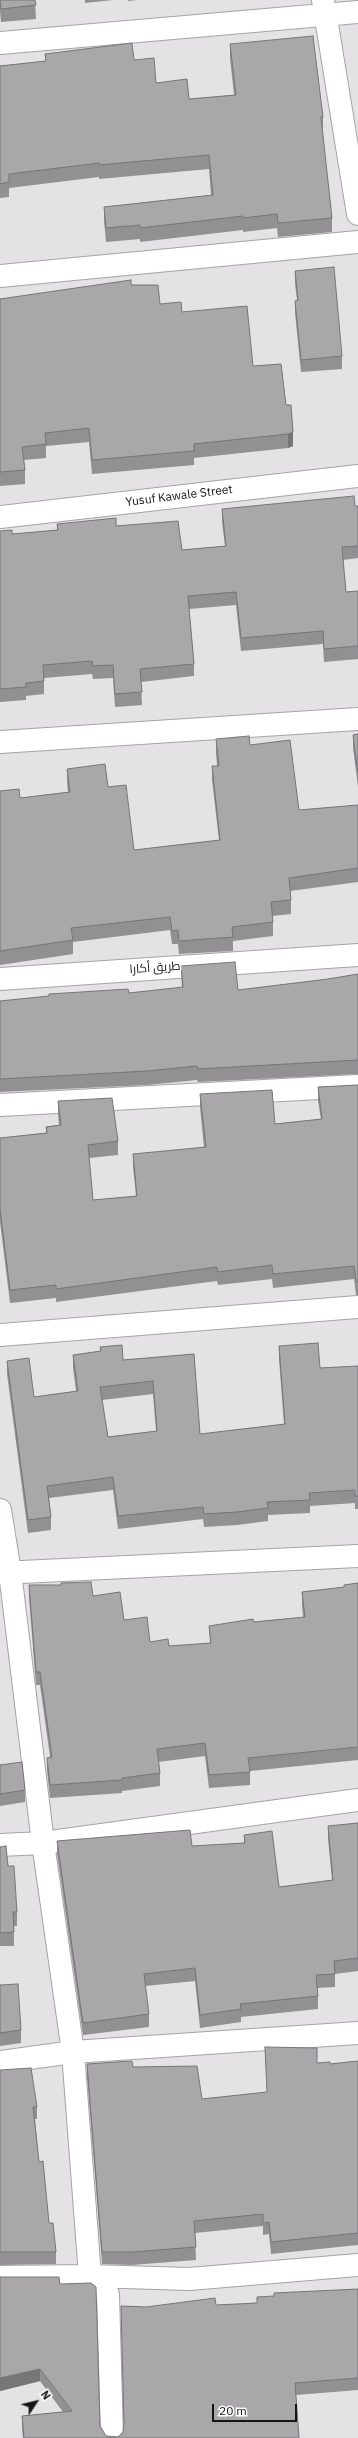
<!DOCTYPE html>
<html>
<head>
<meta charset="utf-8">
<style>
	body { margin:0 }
	#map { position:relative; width:358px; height:2438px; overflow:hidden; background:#e5e2e6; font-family:"IBM Plex Sans",sans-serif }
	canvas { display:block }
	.north { position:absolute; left:16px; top:2382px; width:40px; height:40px; -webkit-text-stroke:3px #fff; paint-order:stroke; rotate:55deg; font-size:11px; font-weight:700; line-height:16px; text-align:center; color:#161516 }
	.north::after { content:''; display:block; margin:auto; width:14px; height:18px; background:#161516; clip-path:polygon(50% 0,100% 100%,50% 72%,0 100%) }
	.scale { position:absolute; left:212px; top:2404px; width:85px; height:18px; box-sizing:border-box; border:2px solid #161516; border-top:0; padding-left:5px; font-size:12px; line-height:14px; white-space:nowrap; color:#161516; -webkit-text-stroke:3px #fff; paint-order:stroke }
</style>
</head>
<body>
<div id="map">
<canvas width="358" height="2438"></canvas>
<div class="north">N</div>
<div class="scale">20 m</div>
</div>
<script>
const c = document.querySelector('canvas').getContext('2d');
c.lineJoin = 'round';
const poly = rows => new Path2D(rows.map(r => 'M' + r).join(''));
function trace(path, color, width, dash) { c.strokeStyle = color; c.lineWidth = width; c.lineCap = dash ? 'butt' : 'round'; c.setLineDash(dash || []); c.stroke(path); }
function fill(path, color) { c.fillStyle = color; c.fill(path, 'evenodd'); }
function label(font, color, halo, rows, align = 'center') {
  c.font = font + ' "IBM Plex Sans",Cairo,sans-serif'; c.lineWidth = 3.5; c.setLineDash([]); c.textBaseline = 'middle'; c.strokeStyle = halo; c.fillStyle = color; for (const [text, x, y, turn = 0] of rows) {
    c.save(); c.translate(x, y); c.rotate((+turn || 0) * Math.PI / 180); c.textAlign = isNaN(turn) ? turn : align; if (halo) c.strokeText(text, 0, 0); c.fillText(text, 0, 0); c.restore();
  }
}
const street = poly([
	[323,0,358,214],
	[0,43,358,12],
	[0,276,358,242],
	[0,517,358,476],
	[0,742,358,719],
	[0,979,358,955],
	[0,1105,358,1086],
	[0,1510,10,1572,43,1843,73,2052,90,2276,108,2294,112,2438],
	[0,1573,358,1556],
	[0,1845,43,1843,358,1800],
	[0,2062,73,2052,358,2033],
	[0,2277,90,2276,189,2279,358,2265]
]);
const secondary = poly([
	[0,1335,358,1307]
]);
trace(street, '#a6a3a7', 24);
trace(secondary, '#a6a3a7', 24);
trace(street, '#fff', 22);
trace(secondary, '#fff', 22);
fill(poly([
	[0,0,38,0,35,0,36,19,1,22,0,11],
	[85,0,113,0,85,3],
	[128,0,137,0,128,1],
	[230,44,323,117,323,131,322,131,332,218,332,232,278,237,277,228,243,232,243,230,140,242,140,239,106,242,104,221,104,207,211,195,209,169,99,179,99,177,9,188,9,197,0,198,0,66,45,61,45,54,134,60,156,83,189,99,234,95,230,58],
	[295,271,342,356,342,369,301,372,295,313,295,301,297,300,295,284],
	[131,285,160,304,182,312,253,366,286,405,293,446,288,448,194,458,194,465,92,474,89,442,46,446,46,458,24,460,25,470,25,484,0,486,0,299],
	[358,506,358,558,343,560,346,592,358,591,358,659,324,662,323,644,241,651,236,605,189,609,194,664,194,676,141,682,142,705,115,707,113,678,93,679,92,674,44,678,44,694,26,696,26,700,0,702,0,531,12,534,57,530,57,524,116,526,182,550,225,546,222,522,222,509],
	[358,734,358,787,353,748,353,735],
	[216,739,250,745,299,810,358,805,358,882,290,891,291,900,291,914,272,916,273,922,273,936,233,941,233,951,179,954,178,944,172,944,170,930,73,942,73,954,0,965,0,791,20,798,68,792,67,782,67,769,108,787,134,850,219,840,212,780,212,766,217,766,216,753],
	[181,966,238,990,328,979,358,974,358,1074,198,1082,197,1080,147,1085,0,1092,0,1001,129,993,182,988],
	[358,1085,358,1295,356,1295,354,1279,273,1288,272,1279,218,1285,217,1281,56,1302,56,1298,10,1303,0,1222,0,1138,46,1133,46,1127,59,1125,58,1114,58,1101,118,1141,118,1155,89,1158,93,1200,136,1196,133,1167,133,1154,204,1148,200,1107,200,1094,275,1124,321,1119,318,1101,318,1087],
	[279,1346,320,1368,358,1366,358,1509,355,1509,355,1503,310,1506,310,1513,268,1515,268,1521,237,1525,204,1527,203,1519,118,1529,113,1490,49,1498,51,1517,51,1530,28,1533,7,1374,7,1361,34,1397,76,1391,73,1368,73,1355,100,1352,100,1347,123,1360,194,1354,200,1434,284,1424,279,1359],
	[153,1394,156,1431,108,1437,102,1400],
	[358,1583,358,1760,250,1771,250,1785,209,1788,205,1756,158,1762,160,1773,160,1786,122,1791,122,1793,50,1798,47,1771,47,1758,50,1757,40,1685,36,1685,29,1598,29,1585,93,1596,150,1642,169,1646,210,1643,209,1626,303,1617,302,1605,302,1592,344,1587],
	[0,1765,25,1790,25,1802,0,1806],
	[358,1823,358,1971,335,1974,335,1987,317,1988,318,1996,318,2009,241,2017,241,2022,200,2028,195,1981,145,1986,149,2014,149,2027,83,2035,57,1854,57,1841,192,1846,244,1843,244,1835,279,1887,332,1880,328,1839,328,1826],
	[0,1847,8,1866,17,1912,17,1926,14,1926,14,1946,0,1946],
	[0,1985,21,2030,21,2043,0,2046],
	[265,2047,317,2063,330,2064,358,2061,358,2245,271,2254,269,2234,263,2235,263,2226,195,2233,196,2260,132,2265,102,2264,87,2076,87,2064,133,2067,202,2099,267,2092],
	[0,2070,37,2107,37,2119,35,2119,39,2162,49,2223,56,2252,56,2264,0,2265],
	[0,2277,60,2284,100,2426,106,2436,118,2437,123,2432,124,2427,121,2306,146,2307,216,2305,257,2303,358,2289,358,2390,296,2395,299,2438,23,2438,22,2428,22,2416,63,2412,40,2381,0,2391]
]), '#929093');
fill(poly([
	[293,432,293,446,288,448,288,434],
	[40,2369,40,2381,0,2391,0,2378]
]), '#777578');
const building = poly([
	[0,0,35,0,36,5,1,9,0,0],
	[313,36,323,117,321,117,332,218,278,223,277,214,243,218,243,216,140,228,140,225,106,228,104,207,213,195,209,155,99,165,99,163,9,174,9,182,0,184,0,66,46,61,45,54,132,43,134,60,154,58,156,83,187,79,189,99,236,95,230,44,313,36],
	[334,267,342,356,301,360,295,301,298,300,295,271,334,267],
	[131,280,131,285,158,285,160,304,181,302,182,312,247,306,253,366,281,364,286,405,291,405,293,432,288,434,194,444,194,451,92,460,89,428,45,433,46,444,22,447,25,470,0,472,0,299,131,280],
	[354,496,355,506,358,506,358,546,342,547,346,592,358,591,358,646,324,649,323,631,241,638,236,592,188,596,194,664,140,669,142,692,115,694,113,665,93,666,92,661,43,665,44,681,26,683,26,687,0,689,0,531,12,530,12,534,58,530,57,524,116,518,116,526,178,521,182,550,226,546,222,509,354,496],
	[358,734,358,773,353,735,358,734],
	[249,736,250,745,290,740,299,810,358,805,358,868,289,878,291,900,271,902,273,922,232,927,233,937,179,941,178,930,172,931,170,917,71,928,73,940,0,951,0,791,19,789,20,798,70,792,67,769,105,764,108,787,126,785,134,850,220,840,212,766,219,766,216,739,249,736],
	[235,962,238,990,328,979,358,974,358,1060,198,1069,197,1066,147,1071,0,1079,0,1001,49,996,49,994,128,989,129,993,183,987,181,966,235,962],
	[358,1085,358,1282,356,1281,354,1266,273,1274,272,1265,218,1272,217,1267,56,1289,56,1285,10,1290,0,1209,0,1138,47,1133,46,1127,61,1125,58,1101,112,1098,118,1141,88,1145,93,1200,137,1196,133,1154,206,1147,200,1094,272,1090,275,1124,322,1119,318,1087,358,1085],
	[318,1343,320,1368,358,1366,358,1496,355,1496,355,1490,309,1493,310,1500,267,1502,268,1508,237,1512,204,1514,203,1507,118,1516,113,1477,47,1486,51,1517,28,1520,7,1361,29,1358,34,1397,78,1391,73,1355,101,1351,100,1347,122,1345,123,1360,194,1354,200,1434,285,1424,279,1346,318,1343],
	[153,1381,157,1431,108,1437,100,1387,153,1381],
	[91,1582,93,1596,120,1592,124,1620,147,1617,150,1642,168,1639,169,1646,211,1643,209,1626,253,1619,254,1622,305,1617,302,1592,344,1587,344,1585,358,1583,358,1747,248,1758,250,1772,209,1775,205,1743,157,1749,160,1773,122,1778,122,1780,50,1785,47,1758,52,1757,40,1672,36,1672,29,1585,61,1585,61,1583,91,1582],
	[22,1762,25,1790,0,1794,0,1765,22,1762],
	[358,1823,358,1958,334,1961,335,1974,316,1975,318,1996,240,2004,241,2009,200,2015,195,1968,144,1974,149,2014,83,2023,57,1841,190,1830,192,1846,245,1843,244,1835,272,1831,279,1887,333,1880,328,1826,358,1823],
	[6,1846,8,1866,14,1866,17,1912,13,1912,14,1932,0,1933,0,1847,6,1846],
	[18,1984,21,2030,0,2033,0,1985,18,1984],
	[265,2047,317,2048,317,2063,330,2062,330,2064,358,2061,358,2233,271,2242,269,2222,263,2223,263,2214,194,2221,196,2247,132,2252,102,2252,87,2064,132,2061,133,2067,197,2066,202,2099,267,2092,265,2047],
	[31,2068,37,2107,33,2107,39,2162,43,2161,49,2223,53,2223,56,2252,0,2252,0,2070,31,2068],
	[0,2277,59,2277,60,2284,91,2283,96,2287,100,2426,106,2436,118,2437,123,2432,124,2425,121,2306,146,2307,215,2298,216,2305,257,2303,257,2297,274,2296,274,2293,358,2289,358,2378,295,2383,299,2438,24,2438,22,2416,72,2411,40,2369,0,2378,0,2277]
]);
fill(building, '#aaa7ab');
trace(building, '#777578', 1);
label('12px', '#161516', '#fff', [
	["Yusuf Kawale Street",179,496,-7],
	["طريق أكارا",155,968,-4]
]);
</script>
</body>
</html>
